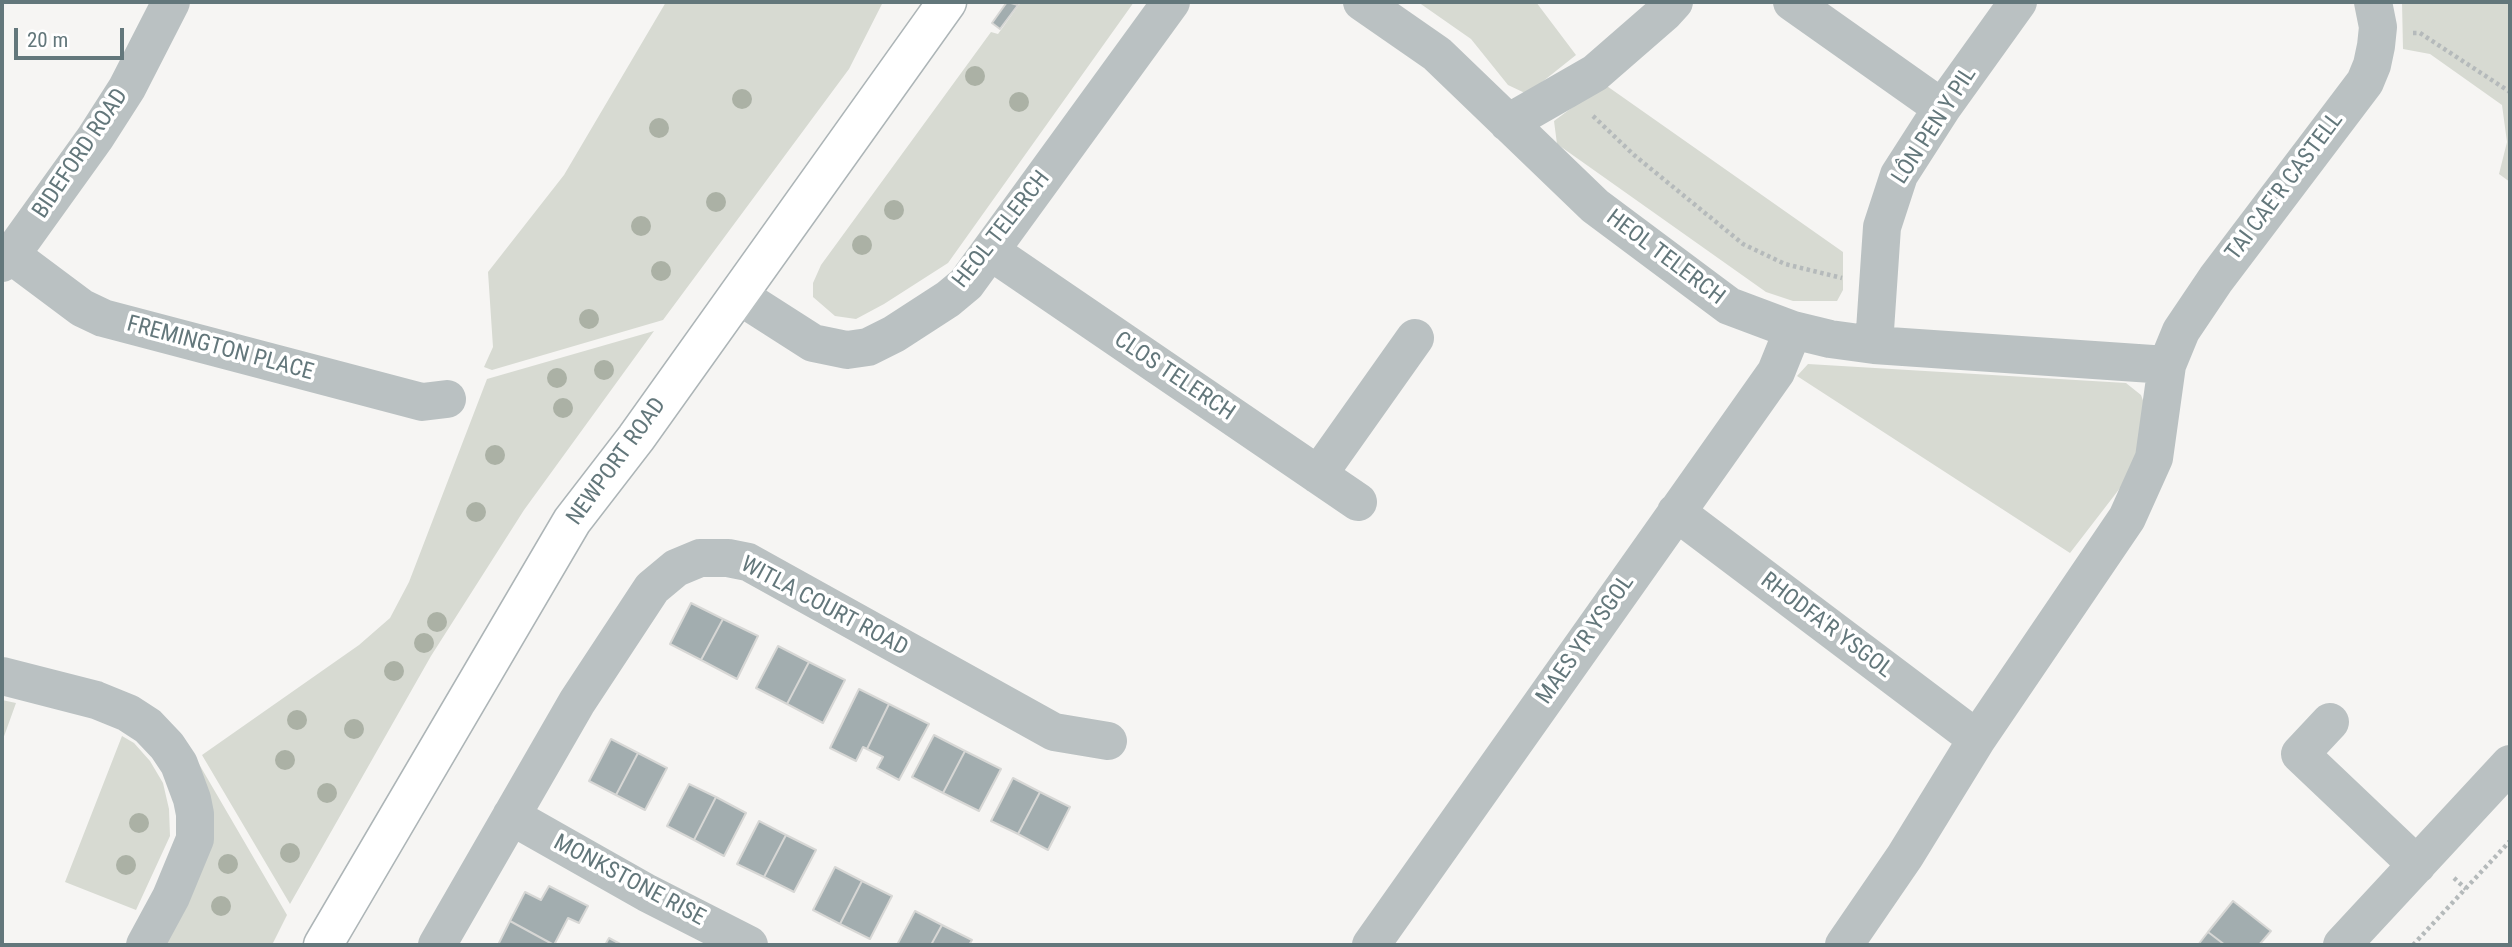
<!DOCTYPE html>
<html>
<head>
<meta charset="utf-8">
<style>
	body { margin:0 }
	#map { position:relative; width:2512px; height:947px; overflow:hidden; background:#f6f5f3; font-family:"Roboto Condensed",sans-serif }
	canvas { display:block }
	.frame { position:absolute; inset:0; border:4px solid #63777b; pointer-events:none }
	.scale { position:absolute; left:14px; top:28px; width:110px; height:32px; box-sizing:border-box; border:4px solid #63777b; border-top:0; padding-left:9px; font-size:21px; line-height:24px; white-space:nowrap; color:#63777b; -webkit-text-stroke:5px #fff; paint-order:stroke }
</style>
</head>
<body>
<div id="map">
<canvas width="2512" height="947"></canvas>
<div class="frame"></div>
<div class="scale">20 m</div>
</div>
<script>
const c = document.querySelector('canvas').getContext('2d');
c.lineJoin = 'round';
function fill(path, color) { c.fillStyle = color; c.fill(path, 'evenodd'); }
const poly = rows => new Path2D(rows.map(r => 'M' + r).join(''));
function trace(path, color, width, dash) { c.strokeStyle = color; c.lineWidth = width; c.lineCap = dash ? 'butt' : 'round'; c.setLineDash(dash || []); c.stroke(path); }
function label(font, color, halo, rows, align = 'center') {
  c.font = font + ' "Roboto Condensed",sans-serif'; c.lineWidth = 7; c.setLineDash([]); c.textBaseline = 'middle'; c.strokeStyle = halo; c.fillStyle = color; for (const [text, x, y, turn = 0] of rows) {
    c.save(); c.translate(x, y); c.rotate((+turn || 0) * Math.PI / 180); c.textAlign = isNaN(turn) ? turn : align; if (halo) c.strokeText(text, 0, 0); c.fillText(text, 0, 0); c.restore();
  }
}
fill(poly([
	[666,2,883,2,849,69,663,320,492,370,484,367,493,347,488,272,564,175],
	[1021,2,1134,2,948,263,884,304,856,319,835,316,813,297,813,283,821,265,991,32,998,34],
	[1418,2,1536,2,1576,55,1527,94,1508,85,1471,39],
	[2402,2,2510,2,2510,182,2499,174,2507,142,2502,105,2430,54,2403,49],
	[1604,84,1843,252,1843,290,1837,301,1793,301,1766,292,1557,144,1554,121],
	[654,331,524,510,431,656,290,904,202,755,359,645,390,618,409,582,487,379],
	[1808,364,2126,383,2141,395,2146,409,2147,434,2127,479,2070,553,1797,376],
	[2,700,16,703,2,742],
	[122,736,134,743,150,761,163,783,169,809,170,836,136,910,65,882],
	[199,764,287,915,272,945,161,945]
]), '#d7dad2');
const building = poly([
	[1007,2,1018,5,1000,29,992,23,1007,2],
	[691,603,723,619,701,660,670,644,691,603],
	[723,619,758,636,737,679,701,660,723,619],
	[778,646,809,662,787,704,756,688,778,646],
	[809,662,845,680,823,723,787,704,809,662],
	[859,689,889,704,867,749,863,747,856,761,830,748,859,689],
	[889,704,929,724,899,780,877,768,883,757,867,749,889,704],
	[934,735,965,751,943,793,912,777,934,735],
	[611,739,638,753,616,795,589,781,611,739],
	[965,751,1001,769,979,811,943,793,965,751],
	[638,753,667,768,645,810,616,795,638,753],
	[1013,778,1040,792,1018,834,991,821,1013,778],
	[689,784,716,797,694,840,667,826,689,784],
	[1040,792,1070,807,1048,850,1018,834,1040,792],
	[716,797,746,813,724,856,694,840,716,797],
	[759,821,786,835,764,877,737,864,759,821],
	[786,835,816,850,794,892,764,877,786,835],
	[835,867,862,881,840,924,813,910,835,867],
	[862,881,892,896,870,939,840,924,862,881],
	[549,886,588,906,579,923,568,918,554,945,510,921,525,892,541,900,549,886],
	[2233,901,2271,931,2259,945,2225,945,2208,932,2233,901],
	[915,911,942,925,931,945,897,945,915,911],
	[510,921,554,945,498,945,510,921],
	[942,925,972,940,969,945,931,945,942,925],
	[2208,932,2225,945,2198,945,2208,932],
	[609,938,622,945,605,945,609,938]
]);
fill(building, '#a2adaf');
trace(building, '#d7d7d5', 2);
const secondary = poly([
	[323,945,572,521,636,438,947,2]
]);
trace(secondary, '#adb5b7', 41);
trace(poly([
	[2413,33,2420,33,2510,92],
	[1593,116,1634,155,1743,244,1785,264,1842,278],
	[2454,878,2466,889],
	[2413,945,2510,841]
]), '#b5babb', 4.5, [3.5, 3.5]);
trace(poly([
	[1362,2,1437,54,1595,206,1729,306,1793,330,1830,339,1874,345,2167,365],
	[1792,2,1942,108],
	[1508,123,1595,73,1664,13,1674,2],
	[990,251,1358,502],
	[11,255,82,308,103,318,422,402,447,399],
	[2,263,11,255,95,138,127,88,171,2],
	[738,295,813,343,847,350,868,347,894,334,948,299,966,284,1171,2],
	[1874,345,1882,227,1899,175,1942,108,2018,2],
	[1318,475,1415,338],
	[1676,512,1977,739],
	[2,676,96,700,128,713,148,726,167,746,179,764,192,799,195,814,195,839,171,897,145,945],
	[2330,722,2300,754,2417,865],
	[511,816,647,893,749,945],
	[437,945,577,702,652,588,676,568,700,558,728,558,748,562,1054,732,1108,741],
	[1371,945,1776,372,1793,330],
	[1844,945,1905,856,1977,739,2127,518,2154,458,2167,365,2181,331,2216,279,2365,82,2372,65,2376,46,2378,27,2373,2],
	[2342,945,2510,764]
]), '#bac1c2', 38);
trace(secondary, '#fff', 38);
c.fillStyle = '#abb1a5';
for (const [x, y] of [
	[975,76],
	[742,99],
	[1019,102],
	[659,128],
	[716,202],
	[894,210],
	[641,226],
	[862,245],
	[661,271],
	[589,319],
	[604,370],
	[557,378],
	[563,408],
	[495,455],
	[476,512],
	[437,622],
	[424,643],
	[394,671],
	[297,720],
	[354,729],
	[285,760],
	[327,793],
	[139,823],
	[290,853],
	[228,864],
	[126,865],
	[221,906]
]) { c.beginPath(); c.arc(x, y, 10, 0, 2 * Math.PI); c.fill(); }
label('23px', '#63777b', '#fff', [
	["LÔN PEN Y PIL",1935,126,-57],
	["BIDEFORD ROAD",81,154,-56],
	["TAI CAE'R CASTELL",2285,187,-53],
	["HEOL TELERCH",1002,230,-52],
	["HEOL TELERCH",1665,258,37],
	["FREMINGTON PLACE",220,349,15],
	["CLOS TELERCH",1174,377,34],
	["NEWPORT ROAD",617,462,-54],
	["WITLA COURT ROAD",824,607,28],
	["RHODFA'R YSGOL",1826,626,37],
	["MAES YR YSGOL",1586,640,-55],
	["MONKSTONE RISE",629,881,28]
]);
</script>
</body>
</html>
